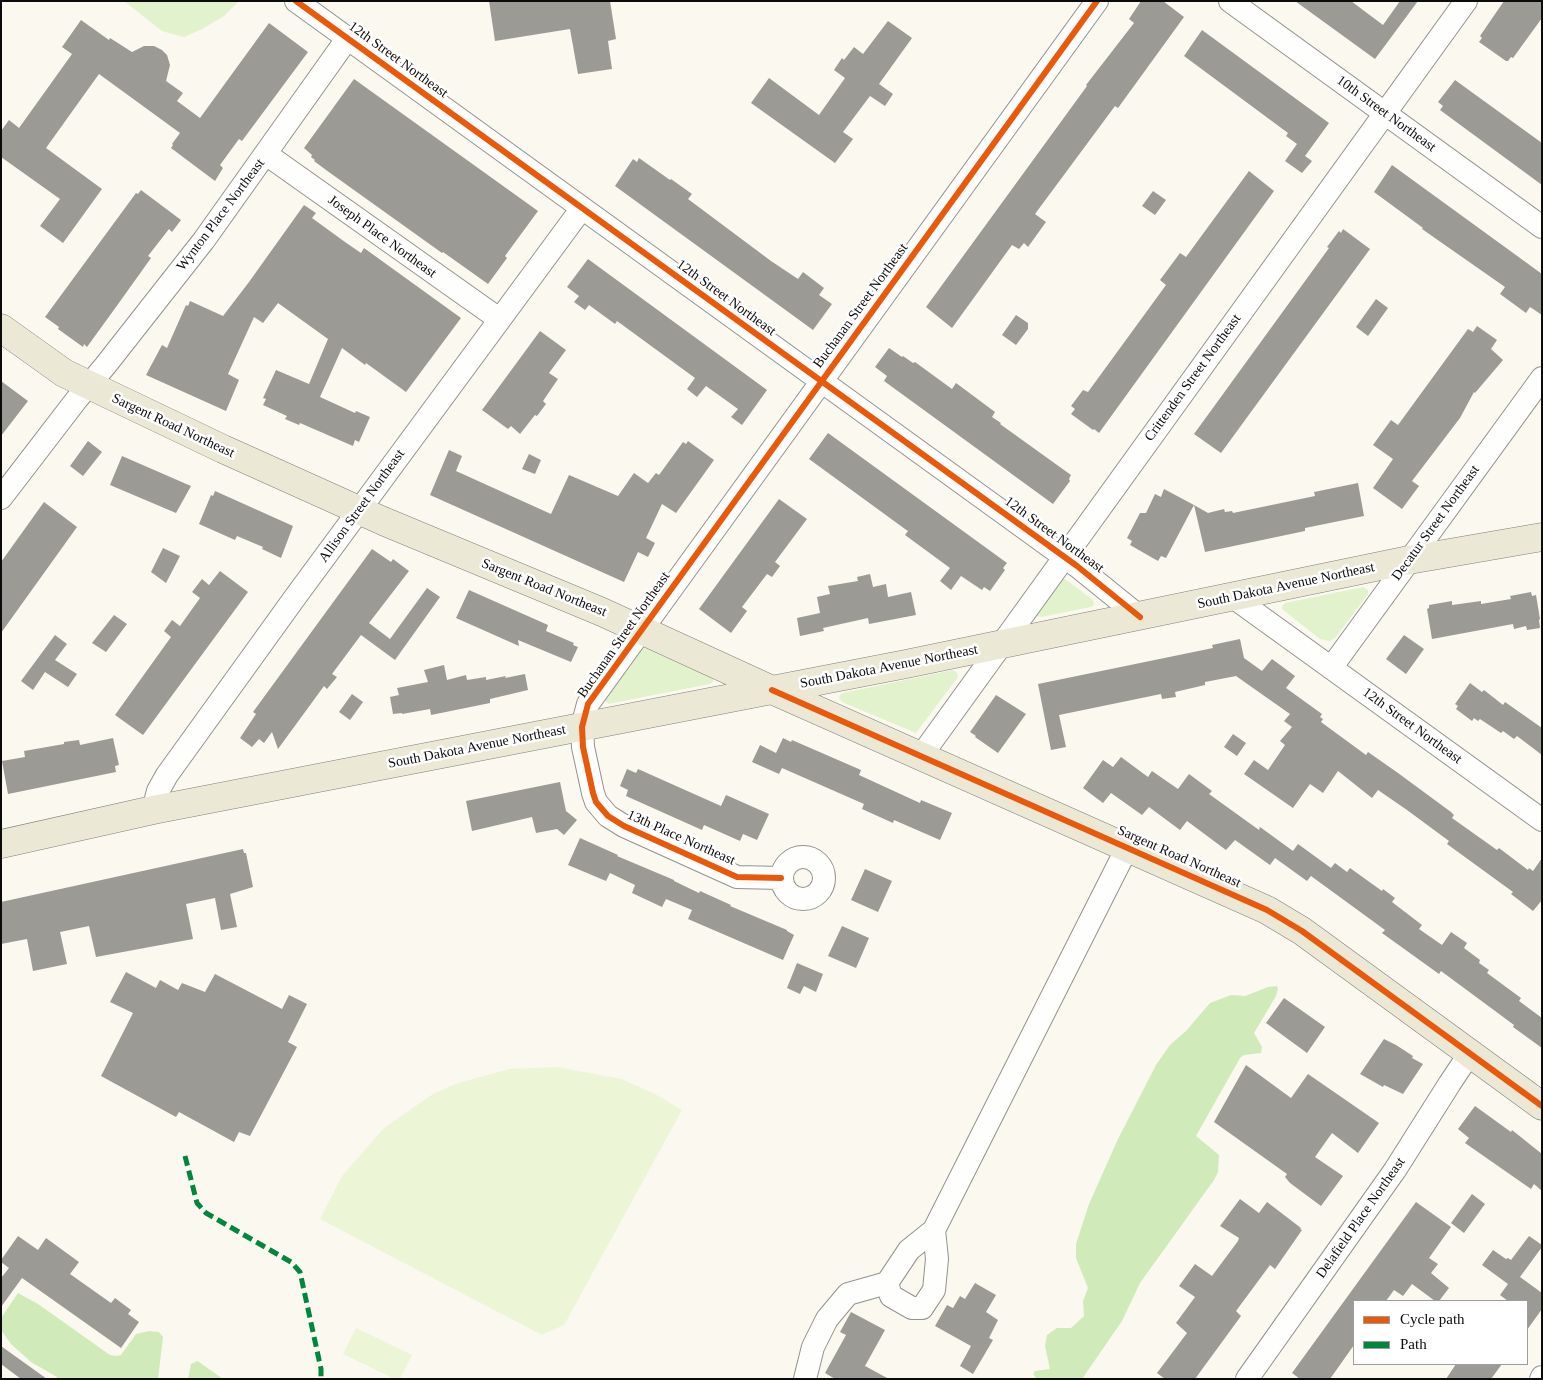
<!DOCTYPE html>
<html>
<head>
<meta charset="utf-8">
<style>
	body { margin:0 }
	#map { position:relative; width:1543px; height:1380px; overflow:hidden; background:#faf8ef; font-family:"Times New Roman",serif }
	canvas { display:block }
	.frame { position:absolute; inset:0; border:2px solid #0b0b0b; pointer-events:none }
	.legend { position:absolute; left:1353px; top:1300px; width:175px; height:65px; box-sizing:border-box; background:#fff; border:1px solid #9d9d9d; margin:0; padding:6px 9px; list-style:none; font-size:15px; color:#0b0b0b }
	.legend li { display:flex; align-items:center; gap:10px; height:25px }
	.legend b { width:25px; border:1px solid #9d9d9d }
</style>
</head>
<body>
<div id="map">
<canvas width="1543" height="1380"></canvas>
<div class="frame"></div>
<ul class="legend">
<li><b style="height:6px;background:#e8590c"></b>Cycle path</li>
<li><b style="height:6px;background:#00873e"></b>Path</li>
</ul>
</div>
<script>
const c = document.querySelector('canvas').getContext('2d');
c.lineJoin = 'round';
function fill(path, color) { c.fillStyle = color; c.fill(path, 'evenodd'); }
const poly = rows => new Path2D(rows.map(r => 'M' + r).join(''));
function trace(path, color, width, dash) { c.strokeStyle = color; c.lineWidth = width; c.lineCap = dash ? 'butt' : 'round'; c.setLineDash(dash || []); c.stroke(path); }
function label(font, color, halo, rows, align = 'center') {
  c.font = font + ' "Times New Roman",serif'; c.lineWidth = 5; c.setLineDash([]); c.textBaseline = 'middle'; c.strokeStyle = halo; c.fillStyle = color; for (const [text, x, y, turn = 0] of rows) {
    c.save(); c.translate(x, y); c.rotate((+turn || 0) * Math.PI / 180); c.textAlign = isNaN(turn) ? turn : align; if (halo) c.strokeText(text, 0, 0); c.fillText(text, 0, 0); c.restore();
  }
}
fill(poly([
	[124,1,237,1,238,2,224,16,202,29,184,37,162,31],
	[1061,579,1065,579,1093,600,1094,605,1091,607,1041,617,1037,616,1036,615],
	[1363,587,1368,590,1368,594,1336,637,1330,641,1320,639,1282,609,1282,606,1285,603],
	[645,648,713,678,713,682,710,684,608,704,605,701,606,698,641,649],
	[953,670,957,673,958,677,916,733,842,702,839,698,840,695,843,693]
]), '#e2f2cc');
fill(poly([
	[1277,986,1278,989,1276,996,1254,1033,1262,1047,1261,1053,1244,1055,1240,1058,1196,1136,1219,1155,1218,1172,1214,1180,1140,1283,1122,1321,1082,1379,1037,1379,1033,1374,1035,1371,1050,1369,1045,1346,1047,1335,1057,1328,1071,1328,1084,1316,1083,1301,1088,1288,1076,1258,1076,1244,1089,1204,1118,1139,1156,1065,1170,1045,1186,1031,1210,1003,1231,995,1245,996,1268,987],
	[18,1293,38,1304,110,1355,117,1356,121,1355,136,1334,149,1331,159,1332,163,1337,158,1379,57,1379,57,1377,31,1362,11,1344,1,1330,1,1318],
	[197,1361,199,1362,223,1379,188,1379,191,1364]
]), '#d1eab9');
fill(poly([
	[557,1067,621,1079,655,1094,682,1110,564,1325,542,1335,320,1219,342,1176,384,1128,433,1094,458,1083,510,1069],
	[356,1328,412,1355,400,1379,395,1379,343,1354]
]), '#ecf5d6');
fill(poly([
	[489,1,610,1,616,39,608,41,612,69,578,74,570,29,495,41],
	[1141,1,1163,1,1184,17,1118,108,1115,106,1035,214,1046,222,1028,247,1024,243,1019,249,1012,245,952,328,926,307,1087,86,1086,85,1134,23,1129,19],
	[1295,1,1351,1,1383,25,1400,1,1418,1,1375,59],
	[1504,1,1542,1,1542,18,1513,58,1511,57,1508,61,1506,61,1479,42,1482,38,1480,36],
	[81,20,109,40,110,38,132,52,144,46,154,46,162,50,167,55,170,65,166,81,183,93,177,101,200,118,269,23,308,52,242,141,239,139,220,165,223,168,215,181,171,148,173,145,172,144,180,133,99,74,46,148,102,189,63,243,40,226,60,199,1,157,1,131,9,120,19,128,72,54,62,47],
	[888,21,912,38,879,84,893,94,885,106,870,96,843,132,853,139,835,163,751,103,769,78,819,115,845,78,834,70,842,58,844,60,854,47,863,54],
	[1202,30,1329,123,1305,156,1312,161,1302,173,1285,161,1297,144,1286,136,1288,133,1184,56],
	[354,79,538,211,505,256,507,258,488,284,443,252,442,253,326,170,314,161,315,160,311,157,312,155,304,148],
	[1455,80,1542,143,1542,185,1440,110,1443,106,1438,102],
	[639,158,670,180,671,179,692,194,688,199,771,261,798,279,803,272,824,288,819,295,832,304,813,330,615,186,633,159,637,162],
	[1392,165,1542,274,1542,315,1530,307,1526,313,1500,294,1505,287,1422,229,1423,228,1374,192],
	[1249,171,1274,191,1099,433,1094,429,1093,430,1071,414,1075,409,1071,406,1083,390,1088,392,1166,285,1160,280,1180,253,1186,257],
	[141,190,181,220,172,232,169,229,148,256,151,258,116,307,87,347,84,344,83,347,58,329,59,327,45,317,136,193,138,194],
	[1153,191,1166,200,1155,215,1142,206],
	[304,205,316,213,312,218,345,242,361,253,364,248,461,318,406,392,366,363,365,365,342,348,320,397,355,413,356,411,370,417,359,442,355,440,353,446,300,423,299,425,285,419,287,416,263,405,266,399,263,398,276,370,309,384,328,339,278,303,263,323,254,317,228,374,239,380,226,411,146,375,162,345,167,348,186,305,188,306,190,301,223,316,249,282],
	[1343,229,1370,249,1221,453,1194,434,1329,248,1327,247,1339,231,1341,233],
	[588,259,767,390,742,425,731,417,738,409,727,401,706,386,697,397,687,389,695,378,617,321,615,324,589,305,585,310,574,302,579,296,567,287],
	[1376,299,1388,308,1368,336,1356,327],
	[1016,315,1028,323,1028,329,1016,345,1002,335],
	[1477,326,1497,340,1491,349,1503,360,1475,393,1474,392,1460,418,1412,481,1419,486,1402,509,1373,488,1393,459,1373,445,1391,420,1398,425,1468,329,1473,332],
	[540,331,566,350,549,373,558,379,543,401,546,404,537,416,535,415,520,434,511,426,508,429,482,410],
	[889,348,902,357,903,356,913,363,915,362,952,389,956,383,995,412,992,417,1001,423,1000,424,1071,475,1069,479,1070,481,1053,504,884,381,887,376,875,367],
	[1,381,28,401,1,436],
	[828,433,1007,563,1003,568,1005,570,990,591,984,587,982,590,961,576,951,590,940,581,950,568,905,535,908,531,905,529,809,459],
	[88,441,102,452,83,476,70,466],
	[688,441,714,460,676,513,662,504,646,538,655,543,648,557,638,552,624,582,430,495,449,450,462,456,456,471,551,514,569,475,618,496,634,473,648,483,656,473,659,475,683,442,686,444],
	[529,454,541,460,535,474,522,469],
	[122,456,191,486,176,513,110,485],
	[1358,483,1364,516,1305,528,1305,531,1205,552,1194,505,1208,513,1224,509,1225,512,1232,511,1233,513,1315,496,1314,492],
	[1164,489,1194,505,1166,558,1161,556,1158,561,1130,545,1132,541,1127,538,1140,513,1146,513,1155,494,1161,497],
	[215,491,293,526,281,558,262,549,263,547,237,536,235,540,199,524,211,495,213,496],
	[779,499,807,519,775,562,780,566,772,577,767,574,742,607,747,611,731,633,699,609],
	[44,502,77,527,1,633,1,562],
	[163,548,180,556,166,583,151,572],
	[372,549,391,562,393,559,409,571,369,623,390,639,427,588,440,597,395,660,361,635,332,674,337,677,327,689,324,686,278,749,272,732,264,743,259,739,252,747,240,738,256,714,253,712],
	[220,571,248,592,143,735,115,715,171,637,164,631,172,620,180,626,200,598,192,592,202,579,209,585],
	[870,574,873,587,886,584,888,597,911,592,916,615,869,624,868,618,823,628,824,631,800,636,797,618,820,613,817,597,830,594,828,586,858,581,857,577],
	[469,590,548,625,546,631,574,643,573,645,578,647,571,662,518,640,519,646,456,618],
	[1531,592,1532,596,1536,595,1540,619,1539,620,1540,628,1527,630,1526,626,1514,629,1513,624,1432,639,1427,609,1429,608,1429,605,1452,601,1452,605,1481,601,1481,604,1511,599,1510,596],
	[114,615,127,624,106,652,92,643],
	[55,635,67,644,55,660,77,674,68,687,45,672,33,690,21,681],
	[1404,635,1424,649,1406,674,1386,659],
	[1240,639,1244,658,1262,671,1272,659,1295,676,1286,688,1322,714,1320,717,1323,719,1321,722,1366,755,1368,752,1398,773,1451,812,1454,815,1452,818,1497,850,1499,848,1528,870,1529,868,1533,871,1542,858,1542,900,1533,911,1511,894,1513,892,1447,844,1449,841,1407,810,1378,790,1372,798,1338,771,1323,793,1310,784,1293,808,1244,774,1254,760,1268,770,1285,745,1280,741,1292,727,1284,721,1290,714,1236,676,1205,682,1205,685,1175,692,1176,697,1162,699,1161,694,1059,715,1066,747,1051,750,1038,684,1213,648,1212,645],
	[444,665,447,680,466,675,467,680,486,677,486,680,506,676,505,678,525,674,528,690,490,699,490,703,431,715,430,709,402,714,402,713,393,714,390,697,399,695,397,688,428,682,424,670],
	[1470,683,1482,692,1484,690,1503,705,1505,702,1542,728,1542,755,1517,736,1514,739,1503,731,1501,733,1480,719,1478,721,1474,718,1472,721,1456,709,1458,706,1455,704],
	[352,694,363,702,350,720,339,712],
	[996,695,1026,714,998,753,975,737,976,736,970,732],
	[1233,734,1246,743,1237,756,1224,747],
	[113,738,119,765,115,766,116,772,8,794,2,761,25,757,24,751,64,744,64,742,79,740,80,745],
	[783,738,791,742,792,740,861,770,859,775,920,803,921,800,952,813,940,840,894,820,893,823,862,809,864,804,782,768,779,774,752,762,760,745,776,753],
	[1121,757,1148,777,1152,771,1178,789,1189,774,1212,791,1209,794,1259,830,1260,827,1293,851,1298,844,1331,868,1335,863,1347,872,1350,868,1382,891,1383,889,1395,898,1392,902,1422,925,1419,929,1442,945,1451,932,1467,943,1464,948,1480,960,1479,963,1489,970,1487,973,1521,998,1519,1001,1542,1018,1542,1048,1513,1027,1514,1025,1441,971,1439,974,1382,933,1385,930,1311,876,1307,881,1275,858,1270,865,1235,840,1226,850,1187,821,1180,830,1149,807,1142,815,1111,793,1103,803,1083,788,1103,760,1113,767],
	[627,769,636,773,638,769,721,806,726,795,769,814,757,840,743,834,740,841,704,825,702,830,626,796,628,790,620,786],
	[560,782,566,811,577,820,564,835,557,829,536,833,532,817,472,831,466,801],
	[580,838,618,855,617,856,674,880,674,881,699,893,700,891,731,905,730,906,787,930,787,931,794,935,783,960,688,919,692,910,666,899,662,907,632,893,635,885,610,873,606,881,568,865],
	[243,849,244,853,246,853,253,887,230,894,237,927,221,930,215,898,186,904,193,939,96,957,89,926,60,932,67,964,33,971,27,939,1,944,1,902],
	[865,869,892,881,878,912,851,900],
	[842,926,869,938,856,968,828,956],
	[797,963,823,974,816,992,804,986,800,994,787,988],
	[126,972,156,988,160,980,178,990,182,983,205,992,215,974,282,1009,289,995,307,1004,288,1042,297,1047,250,1136,239,1132,234,1142,179,1112,176,1117,101,1076,133,1013,110,1002],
	[1284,998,1325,1027,1307,1053,1266,1023],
	[1384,1039,1396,1045,1413,1056,1412,1058,1423,1064,1403,1094,1384,1085,1383,1087,1360,1074],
	[1246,1065,1291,1098,1308,1074,1379,1123,1358,1153,1332,1133,1315,1157,1343,1176,1321,1206,1290,1183,1285,1177,1287,1174,1214,1122],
	[1475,1106,1511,1132,1512,1130,1542,1154,1542,1191,1534,1184,1531,1189,1465,1143,1469,1138,1458,1129],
	[1472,1194,1485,1204,1464,1233,1451,1223],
	[1240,1199,1259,1213,1267,1202,1301,1228,1300,1229,1302,1230,1275,1269,1270,1265,1236,1311,1241,1316,1195,1379,1165,1379,1157,1373,1187,1333,1176,1323,1195,1297,1179,1286,1195,1264,1212,1276,1238,1241,1239,1238,1220,1226],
	[1416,1202,1451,1227,1429,1258,1438,1264,1431,1273,1449,1288,1439,1301,1435,1301,1412,1284,1403,1296,1394,1290,1386,1301,1354,1301,1354,1345,1330,1379,1300,1379,1292,1373],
	[18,1236,38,1250,46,1238,79,1262,70,1274,111,1303,115,1298,131,1310,128,1314,139,1322,121,1348,22,1278,1,1307,1,1278,9,1268,1,1262,1,1260],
	[1529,1236,1542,1245,1542,1247,1520,1277,1542,1293,1542,1309,1527,1330,1527,1301,1508,1301,1500,1295,1508,1284,1482,1265,1493,1250,1506,1259,1508,1258,1511,1260],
	[975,1283,996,1295,986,1312,998,1320,989,1338,993,1340,973,1374,960,1366,971,1346,935,1326,947,1305,953,1308,960,1296,965,1299],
	[851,1312,885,1330,865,1366,889,1379,835,1379,825,1373,846,1335,840,1332],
	[1,1346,47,1379,21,1379,1,1364],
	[1456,1364,1502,1364,1491,1379,1446,1379]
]), '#9c9a95');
const minor = poly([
	[296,1,1077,566,1140,617],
	[1230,1,1542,227],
	[266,154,499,319],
	[1,498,77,399,105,366,204,240,347,39],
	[1233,597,1542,820],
	[1331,668,1542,378],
	[921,756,1466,1],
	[153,810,158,791,167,775,296,596,582,208],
	'782 878a21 21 0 1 1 42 0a21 21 0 1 1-42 0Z',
	[781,878,737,877,624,826,608,816,596,802,593,793,583,747,582,727,588,704,1097,1],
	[934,1230,909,1250,887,1283,891,1296,912,1308,922,1308,934,1290,937,1259,934,1230,1127,848],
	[805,1379,813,1347,827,1319,848,1294,887,1283],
	[1247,1379,1395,1170,1450,1083,1470,1053],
	[1541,1379,1542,1377]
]);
const major = poly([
	[1,328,64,373,223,449,383,521,602,612,772,690,1267,910,1302,931,1542,1106],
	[1,844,153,810,906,664,1409,560,1542,537]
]);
trace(minor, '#93928e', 24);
trace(major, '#807f7b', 29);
trace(minor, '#fefefd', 22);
trace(major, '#ece8d6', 28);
trace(poly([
	[185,1156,197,1203,206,1213,291,1262,300,1272,321,1369,321,1379]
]), '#00873e', 5, [10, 5]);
trace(poly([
	[296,1,1077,566,1140,617],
	[772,690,1267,910,1302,931,1542,1106],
	[781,878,737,877,624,826,608,816,596,802,593,793,583,747,582,727,588,704,1097,1]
]), '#e8590c', 6);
label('14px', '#0b0b0b', '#fff', [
	["12th Street Northeast",398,60,36],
	["10th Street Northeast",1386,114,36],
	["Wynton Place Northeast",221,215,-53],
	["Joseph Place Northeast",382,237,36],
	["12th Street Northeast",726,298,36],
	["Buchanan Street Northeast",861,306,-54],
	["Crittenden Street Northeast",1193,378,-54],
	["Sargent Road Northeast",173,426,25],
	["Allison Street Northeast",362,506,-54],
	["Decatur Street Northeast",1436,523,-54],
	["12th Street Northeast",1054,535,36],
	["South Dakota Avenue Northeast",1286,586,-12],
	["Sargent Road Northeast",544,588,22],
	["Buchanan Street Northeast",624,635,-55],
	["South Dakota Avenue Northeast",889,667,-11],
	["12th Street Northeast",1412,726,36],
	["South Dakota Avenue Northeast",477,747,-11],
	["13th Place Northeast",681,838,24],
	["Sargent Road Northeast",1179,857,24],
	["Delafield Place Northeast",1361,1218,-55]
]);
</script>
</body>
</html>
